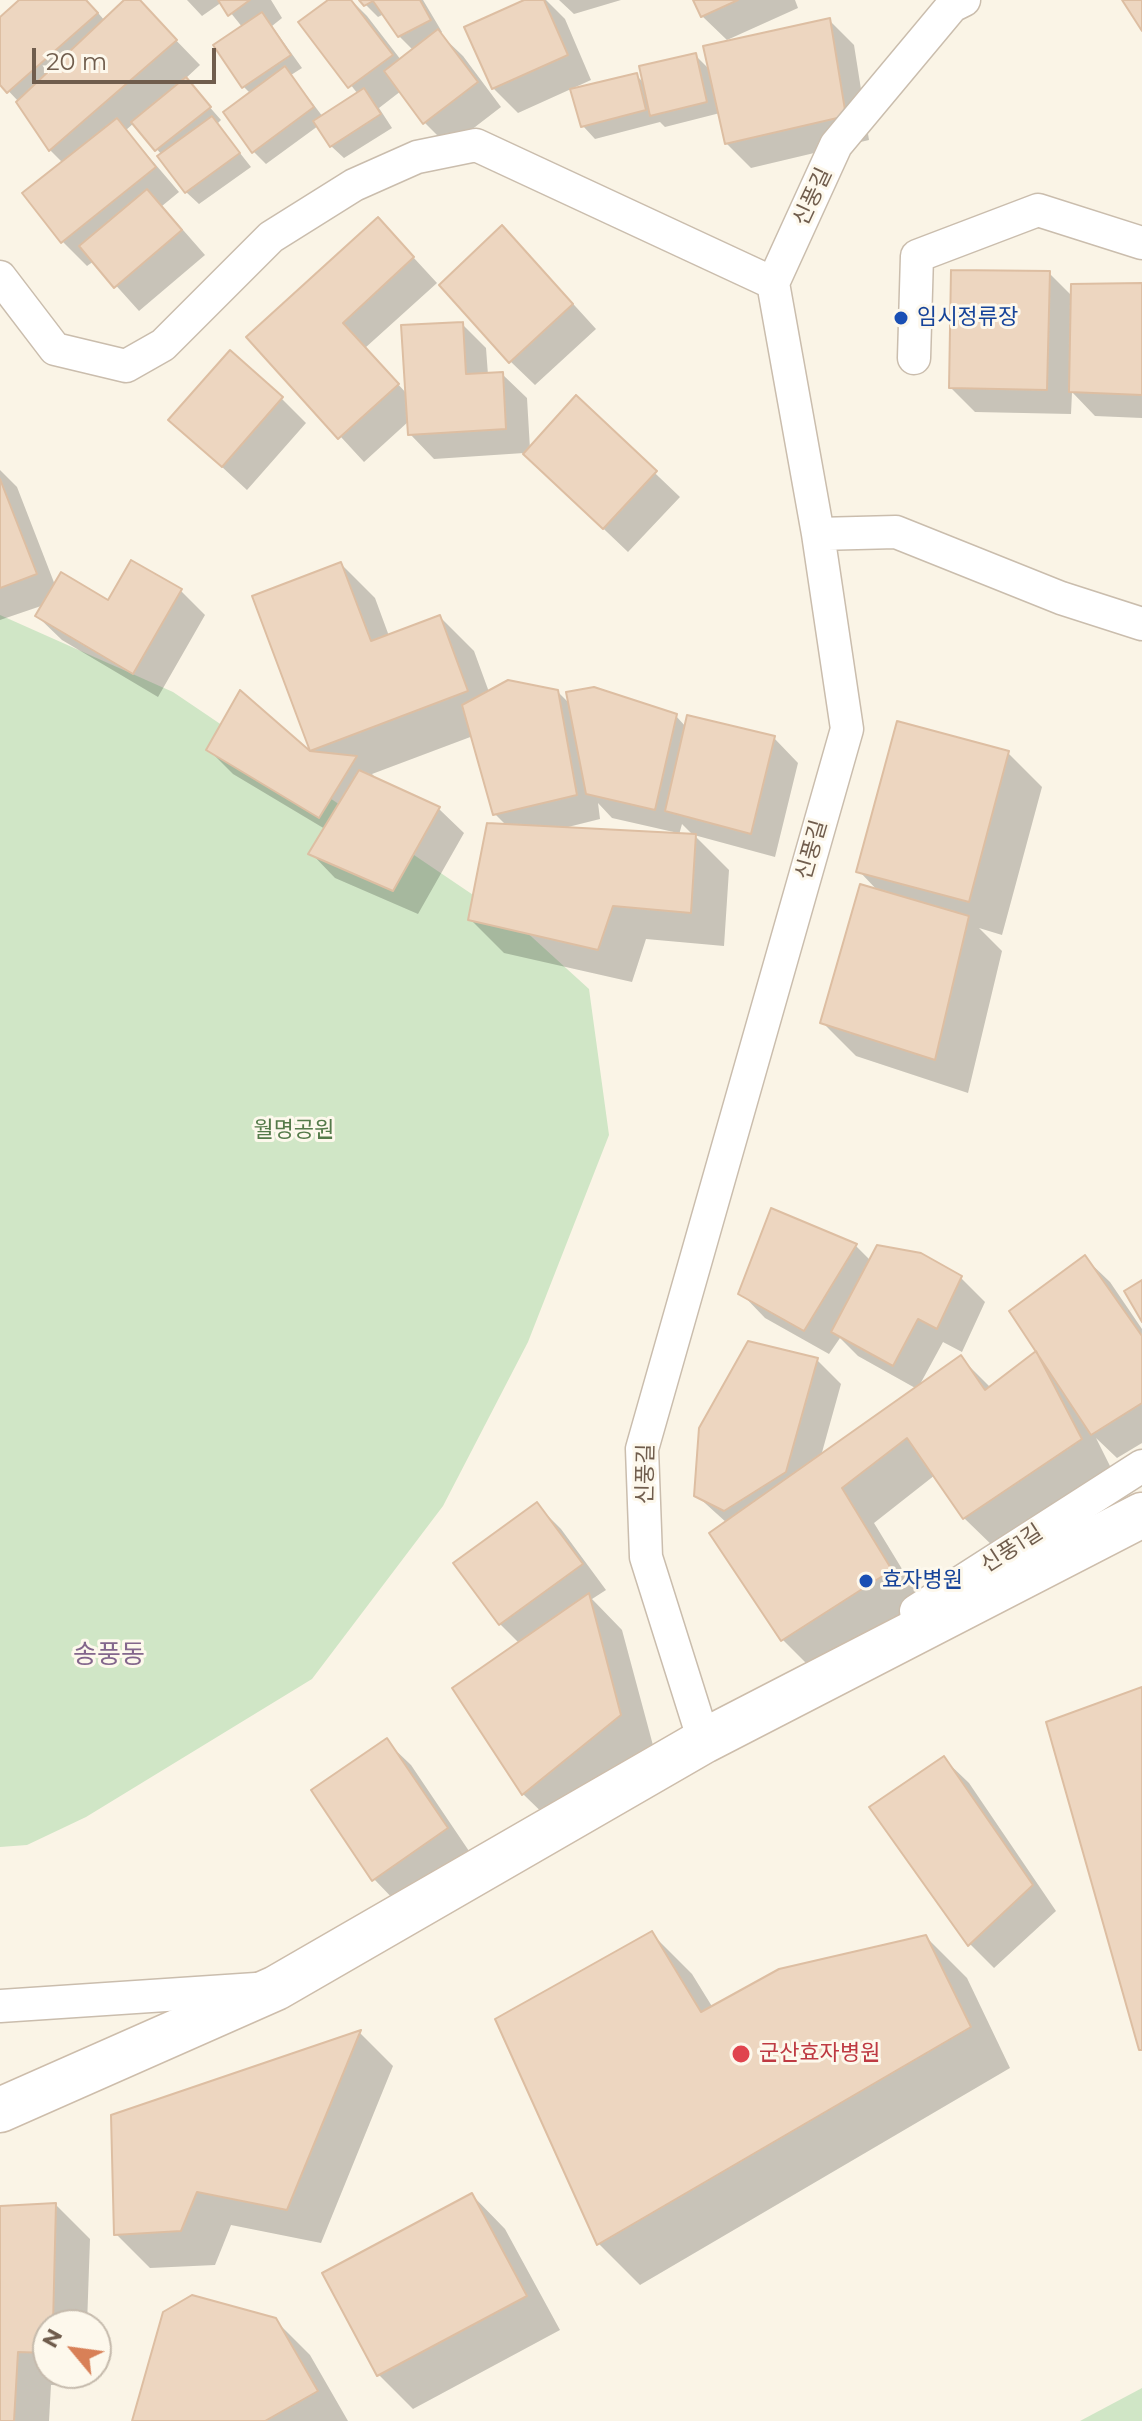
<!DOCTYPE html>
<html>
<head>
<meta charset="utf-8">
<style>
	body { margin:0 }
	#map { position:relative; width:1142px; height:2421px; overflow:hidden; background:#faf4e6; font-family:Montserrat,sans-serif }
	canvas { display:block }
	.north { position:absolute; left:32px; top:2309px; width:80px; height:80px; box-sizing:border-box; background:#fdf8ec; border:2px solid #c5baac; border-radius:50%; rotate:299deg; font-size:22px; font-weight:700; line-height:32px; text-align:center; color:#705d4d }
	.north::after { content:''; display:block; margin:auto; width:28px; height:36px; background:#d88057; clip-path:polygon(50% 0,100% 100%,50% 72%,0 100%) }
	.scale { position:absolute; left:32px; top:48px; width:184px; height:36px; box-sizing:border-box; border:4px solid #705d4d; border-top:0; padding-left:10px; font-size:24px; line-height:28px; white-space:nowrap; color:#705d4d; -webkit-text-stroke:6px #fdf8ec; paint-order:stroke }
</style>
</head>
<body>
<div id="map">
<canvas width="1142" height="2421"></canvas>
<div class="north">N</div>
<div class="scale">20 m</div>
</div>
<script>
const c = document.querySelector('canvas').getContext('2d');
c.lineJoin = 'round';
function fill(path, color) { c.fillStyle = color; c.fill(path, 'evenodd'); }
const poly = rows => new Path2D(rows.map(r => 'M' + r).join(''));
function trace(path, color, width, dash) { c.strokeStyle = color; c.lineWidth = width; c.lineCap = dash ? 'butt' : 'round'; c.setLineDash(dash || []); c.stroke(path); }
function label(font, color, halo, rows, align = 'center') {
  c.font = font + ' Montserrat,"Noto Sans KR",sans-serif'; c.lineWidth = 6; c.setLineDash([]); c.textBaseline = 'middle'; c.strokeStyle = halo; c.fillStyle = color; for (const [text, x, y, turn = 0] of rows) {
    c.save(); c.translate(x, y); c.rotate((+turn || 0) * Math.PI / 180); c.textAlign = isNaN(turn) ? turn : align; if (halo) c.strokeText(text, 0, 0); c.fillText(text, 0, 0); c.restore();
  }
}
fill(poly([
	[0,615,173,692,522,928,589,989,609,1135,528,1342,443,1506,312,1679,86,1817,27,1845,0,1847],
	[1142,2388,1142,2421,1080,2421]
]), '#d0e6c6');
fill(poly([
	[22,0,87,0,105,21,127,0,137,0,200,65,185,79,221,120,217,124,251,167,199,204,186,192,162,155,134,123,126,130,179,192,162,206,205,255,139,311,94,261,87,266,63,242,63,163,50,150,19,102,0,82,0,20],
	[187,0,271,0,282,18,272,26,302,68,291,75,323,117,358,94,301,23,331,0,351,0,367,16,401,60,414,51,399,36,384,14,378,17,361,0,423,0,442,32,440,34,463,56,501,107,449,147,425,123,401,91,379,108,392,128,344,158,331,146,318,126,266,164,253,151,251,94,244,87,243,28,222,2,202,16],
	[528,0,546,0,565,19,591,80,518,113,493,88],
	[559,0,621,0,574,14],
	[695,0,795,0,798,8,727,40,702,16],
	[829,20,854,45,869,140,751,168,726,143,720,113,665,127,660,122,595,139,583,126,636,75,645,84,695,55,711,71],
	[378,219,437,283,365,348,407,394,462,324,486,348,488,375,502,374,527,398,530,449,576,398,680,497,628,552,524,453,434,459,410,434,409,421,364,462,249,337],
	[526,252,596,329,535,385,510,361],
	[1049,273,1073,297,1142,285,1142,418,1095,416,1072,392,1071,414,975,412,951,388],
	[281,398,306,423,247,490,171,420],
	[0,470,17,487,55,585,109,603,181,591,205,615,158,697,62,640,37,616,44,605,0,620],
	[341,564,375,598,389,636,440,617,474,651,489,692,557,691,571,705,676,716,686,727,774,738,798,763,775,857,694,835,729,870,724,946,646,939,632,982,504,953,470,919,507,826,495,814,473,736,372,774,379,781,439,809,464,833,418,914,335,878,311,853,325,829,233,774,209,750,315,758,254,597],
	[598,803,612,818,678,833,564,828,600,819],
	[682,824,694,836,679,835],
	[1008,753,1042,787,1002,935,979,928,1002,951,968,1093,856,1056,822,1022,878,891,859,871],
	[772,1211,856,1246,871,1261,960,1277,985,1302,962,1352,943,1342,918,1388,961,1358,991,1388,1038,1352,1085,1258,1110,1282,1142,1329,1142,1443,1117,1458,1096,1438,1114,1474,998,1551,964,1518,935,1475,874,1523,924,1605,817,1674,783,1640,727,1523,696,1495,817,1360,841,1384,821,1456,917,1389,858,1356,840,1338,829,1354,765,1318,741,1293],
	[536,1504,561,1529,606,1590,592,1599,622,1630,654,1749,557,1827,523,1794,520,1644,500,1624],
	[386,1741,411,1765,471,1854,398,1904,374,1879],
	[944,1759,969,1783,1056,1911,994,1968,970,1944,871,1807],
	[652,1934,692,1974,713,2008,926,1937,967,1978,1010,2068,640,2285,599,2244,498,2020],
	[360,2033,393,2066,321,2243,231,2225,215,2265,150,2268,116,2234,113,2117],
	[472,2195,505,2229,560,2330,413,2409,379,2375,325,2274],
	[56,2205,90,2239,87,2325,48,2325,48,2373,85,2373,85,2386,51,2385,49,2421,0,2421,0,2208],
	[275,2320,310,2355,348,2421,134,2421]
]), '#0003');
const building = poly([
	[19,0,86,0,98,13,7,93,0,85,0,17,19,0],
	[124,0,140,0,177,40,49,151,16,102,124,0],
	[218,0,250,0,228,16,218,0],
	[328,0,351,0,393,55,348,88,298,22,328,0],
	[359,0,420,0,431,20,398,37,373,1,364,6,359,0],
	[524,0,544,0,568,55,492,89,464,27,524,0],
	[693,0,738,0,701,17,693,0],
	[1122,0,1142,0,1142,31,1122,0],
	[262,12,291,55,242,88,213,45,262,12],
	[830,18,846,116,725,144,703,46,830,18],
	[438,29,478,82,423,124,384,71,438,29],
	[696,53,707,102,650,116,639,66,696,53],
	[285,66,314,107,252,153,223,112,285,66],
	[637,73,646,110,581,127,570,89,637,73],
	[186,77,211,107,155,151,131,122,186,77],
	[364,88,381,114,330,147,313,121,364,88],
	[212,116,240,153,185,193,157,156,212,116],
	[117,118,156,167,61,243,22,193,117,118],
	[147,189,182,230,114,288,79,246,147,189],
	[378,217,414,257,343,323,399,384,338,439,246,337,378,217],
	[502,225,573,304,509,363,439,285,502,225],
	[951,270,1050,271,1047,390,949,388,951,270],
	[1142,283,1142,395,1069,392,1071,284,1142,283],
	[463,322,466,374,503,372,506,429,408,435,401,325,463,322],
	[230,350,283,397,222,467,168,420,230,350],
	[576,395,657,471,603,529,523,454,576,395],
	[0,479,37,574,0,588,0,479],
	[131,560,182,589,133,674,35,616,61,572,108,600,131,560],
	[341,562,371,641,440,615,468,691,310,751,252,596,341,562],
	[508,680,558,690,577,795,493,815,462,705,508,680],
	[594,687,677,714,655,810,586,794,566,692,594,687],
	[240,690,310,751,357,756,319,818,206,750,240,690],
	[687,715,775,736,751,834,665,811,687,715],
	[897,721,1009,751,969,902,856,872,897,721],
	[359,770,440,807,393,891,308,854,359,770],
	[487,823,696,834,691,913,613,906,598,950,468,920,487,823],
	[860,884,969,916,935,1060,820,1023,860,884],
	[771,1208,857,1244,804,1331,738,1294,771,1208],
	[877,1245,921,1253,962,1276,937,1329,918,1319,893,1366,831,1332,877,1245],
	[1085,1255,1142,1336,1142,1403,1091,1435,1009,1311,1085,1255],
	[1142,1280,1142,1322,1124,1291,1142,1280],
	[748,1341,818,1358,786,1472,724,1511,694,1496,699,1428,748,1341],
	[1036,1351,1082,1439,963,1519,907,1438,842,1488,892,1570,781,1641,709,1533,961,1355,985,1390,1036,1351],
	[537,1502,583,1564,499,1625,453,1563,537,1502],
	[589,1593,621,1715,522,1795,452,1688,589,1593],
	[1142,1687,1142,2050,1139,2050,1046,1722,1142,1687],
	[387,1738,448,1828,372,1881,311,1790,387,1738],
	[944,1756,1033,1885,968,1946,869,1807,944,1756],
	[652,1931,701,2012,779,1969,926,1935,971,2027,597,2245,495,2019,652,1931],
	[361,2030,287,2210,197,2192,181,2231,114,2235,111,2115,361,2030],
	[472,2193,527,2296,377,2376,322,2273,472,2193],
	[56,2203,53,2325,48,2325,48,2353,18,2352,14,2421,0,2421,0,2206,56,2203],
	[192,2295,276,2318,318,2391,265,2421,132,2421,163,2312,192,2295]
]);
fill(building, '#edd6c0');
trace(building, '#ddbea2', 2);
const lane = poly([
	[0,277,55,349,126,366,163,345,271,237,354,185,417,157,476,145,773,283],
	[914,358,917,256,1038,210,1142,243],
	[818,534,896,532,1061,598,1142,624],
	[916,1611,1142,1466],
	[704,1741,646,1557,642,1449,847,729,818,534,773,283,836,145,952,6,964,0],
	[0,2006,256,1989]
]);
const secondary = poly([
	[0,2110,276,1988,704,1741,1142,1515]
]);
trace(lane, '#cabdad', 35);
trace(secondary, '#cdbdab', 47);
trace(lane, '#fff', 32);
trace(secondary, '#fff', 44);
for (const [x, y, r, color] of [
	[901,318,8,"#1a4fb4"],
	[866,1581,8,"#1a4fb4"],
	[741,2054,10,"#e0444e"]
]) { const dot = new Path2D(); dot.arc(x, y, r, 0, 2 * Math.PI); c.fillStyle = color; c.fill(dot); trace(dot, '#fdf8ec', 3); }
label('22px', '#705d4d', '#fdf8ec', [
	["신풍길",813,197,-65],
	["신풍길",812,850,-74],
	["신풍길",646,1474,-89],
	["신풍1길",1012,1549,-33]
]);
label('22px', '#164399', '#fdf8ec', [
	["임시정류장",917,318],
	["효자병원",882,1581]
], 'left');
label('22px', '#547a4a', '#fdf8ec', [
	["월명공원",294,1131]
]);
label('22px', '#be3a42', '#fdf8ec', [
	["군산효자병원",759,2054]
], 'left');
label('26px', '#83668c', '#fdf8ec', [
	["송풍동",109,1655]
]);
</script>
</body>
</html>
